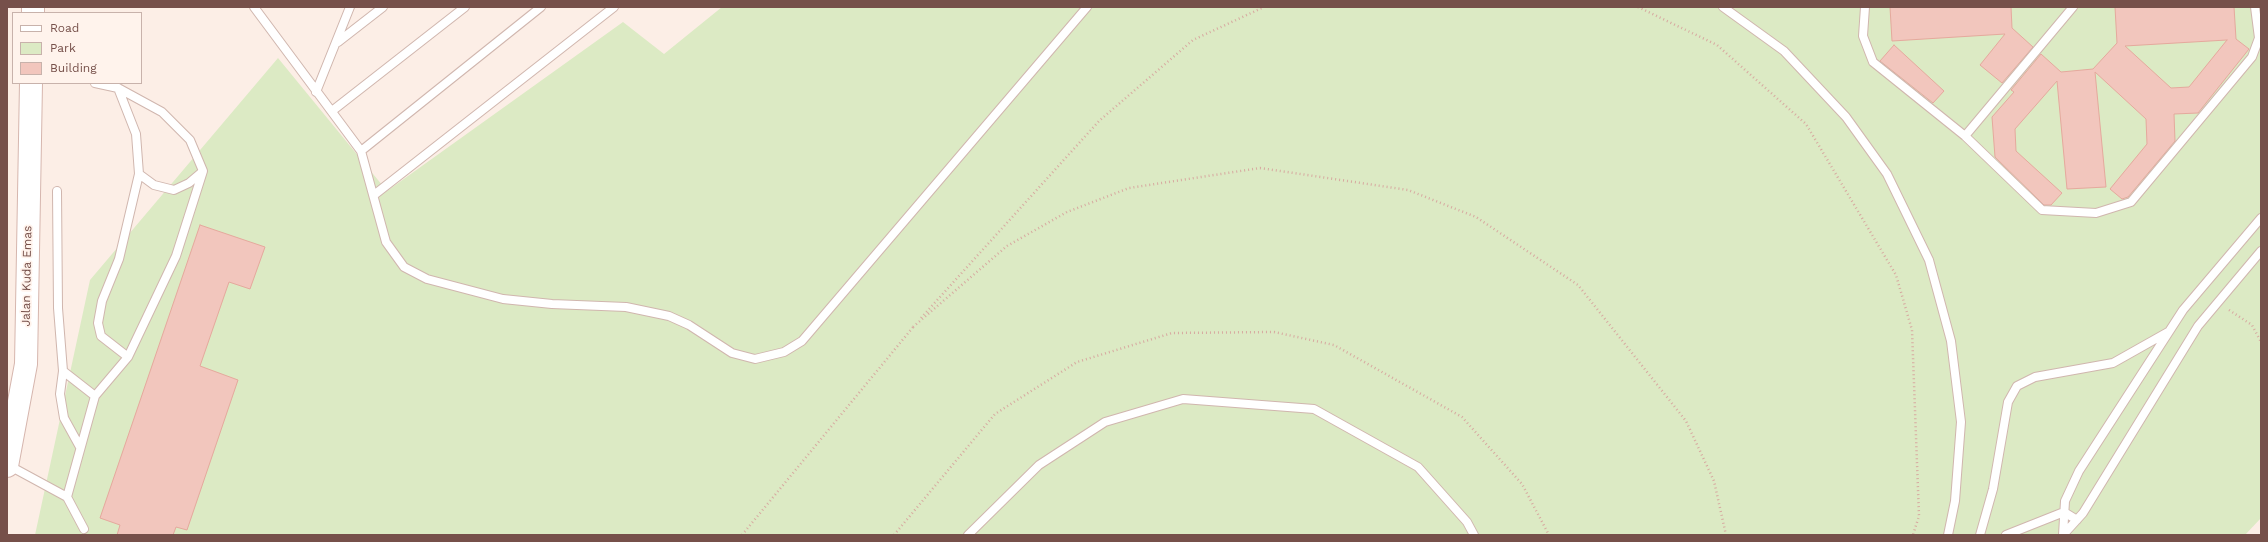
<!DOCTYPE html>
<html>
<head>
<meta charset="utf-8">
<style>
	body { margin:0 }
	#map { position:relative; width:2268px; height:542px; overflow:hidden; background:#fceee6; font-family:"Work Sans",sans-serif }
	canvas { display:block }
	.frame { position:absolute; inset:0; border:8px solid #76504a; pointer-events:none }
	.legend { position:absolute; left:12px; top:12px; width:130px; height:72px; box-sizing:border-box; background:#fff3ec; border:1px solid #c8b2ab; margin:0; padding:5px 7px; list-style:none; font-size:12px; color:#76504a }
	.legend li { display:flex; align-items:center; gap:8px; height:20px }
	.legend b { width:20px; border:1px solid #c8b2ab }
</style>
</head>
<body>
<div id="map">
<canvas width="2268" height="542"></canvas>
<div class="frame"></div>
<ul class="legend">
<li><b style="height:5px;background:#fff"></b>Road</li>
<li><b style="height:11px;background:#dceac4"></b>Park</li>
<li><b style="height:11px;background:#f2c6bd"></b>Building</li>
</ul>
</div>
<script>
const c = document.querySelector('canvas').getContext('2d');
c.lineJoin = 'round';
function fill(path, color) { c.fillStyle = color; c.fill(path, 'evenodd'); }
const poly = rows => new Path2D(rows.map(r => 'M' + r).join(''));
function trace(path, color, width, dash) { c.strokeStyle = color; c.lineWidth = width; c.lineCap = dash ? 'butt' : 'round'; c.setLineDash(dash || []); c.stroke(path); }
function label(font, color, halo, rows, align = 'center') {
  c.font = font + ' "Work Sans",sans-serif'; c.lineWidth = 3.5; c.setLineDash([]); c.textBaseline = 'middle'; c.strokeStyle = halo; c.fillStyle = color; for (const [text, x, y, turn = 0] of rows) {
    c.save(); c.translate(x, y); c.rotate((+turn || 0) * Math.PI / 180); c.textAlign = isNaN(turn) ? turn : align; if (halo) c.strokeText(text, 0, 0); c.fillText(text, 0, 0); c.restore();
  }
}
fill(poly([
	[722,7,2261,7,2261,518,2245,535,35,535,90,280,278,58,387,191,623,22,664,54]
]), '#dceac4');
const building = poly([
	[1890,7,2011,7,2012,28,2033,47,2002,83,1980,65,2005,34,1892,41,1890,7],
	[2115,7,2234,7,2236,39,2249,49,2198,113,2174,114,2175,141,2128,197,2122,199,2110,189,2147,144,2146,119,2095,72,2106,187,2067,189,2057,81,2015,129,2016,151,2062,193,2051,205,2044,205,1995,157,1992,117,2014,92,2011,90,2041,54,2061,72,2093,69,2117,43,2115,7],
	[2227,40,2189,87,2171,88,2125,46,2227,40],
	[1894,45,1944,91,1933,103,1880,61,1894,45],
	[200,225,265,247,250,289,229,282,200,366,238,380,187,530,176,527,173,535,117,535,120,525,100,518,200,225]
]);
fill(building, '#f2c6bd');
trace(building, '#e5a99d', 1);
const lane = poly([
	[254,7,361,151,386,242,404,267,427,279,503,299,552,304,626,307,669,316,689,325,732,353,755,359,784,352,802,341,1087,7],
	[1723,7,1784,51,1846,117,1887,174,1929,260,1951,341,1961,422,1955,501,1948,535],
	[1865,7,1863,36,1873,62,1965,136,2042,210,2096,213,2131,202,2252,57,2259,38,2255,7],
	[338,42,383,7],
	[118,88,136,134,139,174,119,259,102,301,98,323,101,336,128,357],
	[316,92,350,7],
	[332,111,465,7],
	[1965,136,2073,7],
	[361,151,541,7],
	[139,174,154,185,174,190,189,183,202,172],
	[57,191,58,308,63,371,95,396],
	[374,195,614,7],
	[63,371,60,394,64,418,80,447],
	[8,465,67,497],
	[84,529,67,497,95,396,128,357,176,256,203,171,190,140,162,112,118,88,95,83],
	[968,535,1039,465,1105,422,1183,399,1314,409,1418,467,1467,522,1474,535],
	[1980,535,1993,489,2008,402,2017,386,2035,377,2113,363,2168,332],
	[2006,535,2064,512,2077,520],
	[2063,535,2065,501,2079,471,2183,310,2261,218],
	[2063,535,2083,513,2198,326,2261,251]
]);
const secondary = poly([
	[33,13,33,7],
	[7,466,26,364,31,83]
]);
trace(lane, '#d0b6ae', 10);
trace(secondary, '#d6b6ae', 24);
trace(poly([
	[1638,7,1717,45,1806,124,1896,275,1912,330,1919,516,1913,535],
	[2229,310,2252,325,2261,342],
	[921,318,1099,121,1193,40,1264,7],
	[913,327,1007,246,1067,212,1129,188,1260,168,1408,190,1476,217,1578,285,1686,421,1714,481,1726,535],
	[742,535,914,326],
	[894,535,995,414,1077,362,1172,333,1274,332,1334,345,1462,417,1522,484,1549,535]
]), '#d7a9a0', 2.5, [1, 3]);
trace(lane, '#fff', 8);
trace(secondary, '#fff', 22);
label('12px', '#76504a', '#fff3ec', [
	["Jalan Kuda Emas",27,276,-89]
]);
</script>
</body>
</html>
